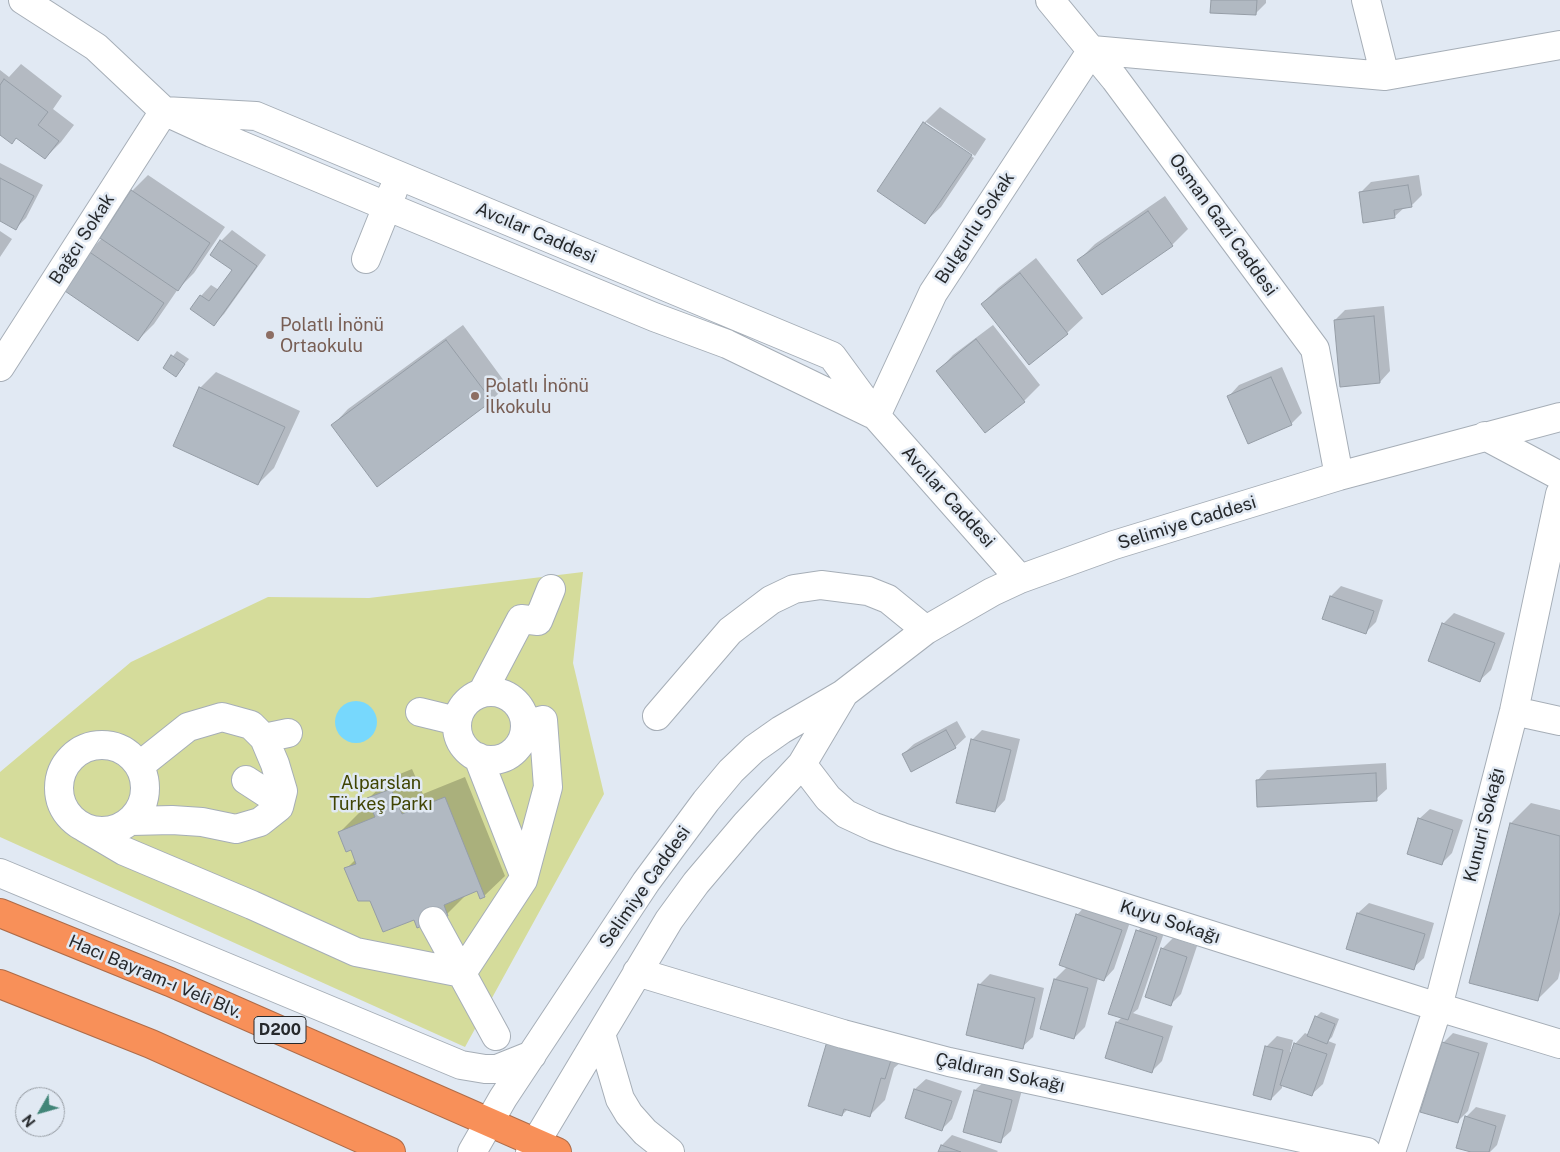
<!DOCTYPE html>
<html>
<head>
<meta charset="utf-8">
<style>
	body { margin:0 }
	#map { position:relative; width:1560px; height:1152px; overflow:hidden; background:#e1e9f3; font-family:"Public Sans",sans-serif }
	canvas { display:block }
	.north { position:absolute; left:15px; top:1087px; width:50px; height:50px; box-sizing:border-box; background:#e1e9f3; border:1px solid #969ca3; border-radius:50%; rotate:232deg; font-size:14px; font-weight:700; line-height:20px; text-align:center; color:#26292c }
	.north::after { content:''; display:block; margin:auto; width:18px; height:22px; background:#418578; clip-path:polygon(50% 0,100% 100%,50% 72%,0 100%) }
</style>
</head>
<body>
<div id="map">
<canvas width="1560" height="1152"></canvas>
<div class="north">N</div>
</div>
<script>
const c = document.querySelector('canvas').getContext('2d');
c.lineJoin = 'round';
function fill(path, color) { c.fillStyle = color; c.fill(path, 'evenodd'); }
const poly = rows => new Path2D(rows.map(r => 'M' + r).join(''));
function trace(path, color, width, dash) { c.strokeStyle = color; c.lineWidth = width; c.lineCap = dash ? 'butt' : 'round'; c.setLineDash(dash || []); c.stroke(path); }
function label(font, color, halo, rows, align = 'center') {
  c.font = font + ' "Public Sans",sans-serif'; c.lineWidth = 5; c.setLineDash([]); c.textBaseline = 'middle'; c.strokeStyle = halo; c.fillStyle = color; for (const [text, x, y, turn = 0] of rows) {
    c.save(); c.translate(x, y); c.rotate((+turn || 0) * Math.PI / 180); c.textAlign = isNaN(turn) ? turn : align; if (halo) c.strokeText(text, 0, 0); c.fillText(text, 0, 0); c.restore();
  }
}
fill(poly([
	[583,572,573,663,604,794,465,1047,0,837,0,772,131,662,268,597,369,598]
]), '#d5dc9b');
fill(poly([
	'335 722a21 21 0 1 1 42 0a21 21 0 1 1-42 0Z'
]), '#77d8fd');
fill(poly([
	[1212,0,1266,0,1266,3,1255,14],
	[21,64,62,96,53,109,74,125,61,142,45,158,17,137,0,134,0,70,9,77],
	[940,107,986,139,975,156,926,122,926,125,974,158,941,207,925,222,924,123],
	[0,163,43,185,26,218,16,228,0,220],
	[148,175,225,227,194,273,178,289,154,324,138,340,89,252,102,238,132,191],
	[1419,175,1422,195,1411,206,1405,207,1394,217,1360,193,1371,182],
	[1165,196,1188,229,1172,245,1079,260,1095,244],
	[232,230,266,255,224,314,214,324,192,309,201,296,211,285,219,290,234,270,212,254,221,241],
	[0,231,12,239,0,257],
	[1036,258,1083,318,1067,333,982,304,998,288],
	[1384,306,1390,371,1380,382,1335,320,1345,310],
	[463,325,507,385,491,401,333,425,348,409],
	[993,325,1040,385,1024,401,985,431,938,371,953,355],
	[177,351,189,359,176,375,164,368],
	[1282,367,1302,413,1291,424,1229,396,1239,385],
	[216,372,300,411,274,468,258,484,200,388],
	[1341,586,1383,600,1376,622,1365,633,1331,596],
	[1454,613,1505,633,1491,670,1480,680,1443,624],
	[957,721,966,737,955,747,903,754,914,744],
	[982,730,1020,739,1005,800,995,811,972,740],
	[1386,763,1387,789,1376,799,1257,781,1267,770],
	[412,769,423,794,465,777,505,876,484,896,477,890,468,893,447,914,414,918,371,900,346,869,356,859,352,849,339,833,360,812,372,807,369,798,390,778],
	[1531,803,1560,810,1560,971,1558,979,1538,999,1511,823],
	[1430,809,1463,820,1452,853,1441,864,1419,819],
	[1369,903,1434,923,1424,958,1413,968,1358,913],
	[1087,904,1131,919,1114,969,1104,980,1098,978,1085,1027,1074,1038,1042,1029,1055,979,1067,967,1077,915],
	[1148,920,1166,927,1138,1009,1133,1013,1173,1026,1162,1061,1152,1071,1106,1057,1117,1022,1122,1017,1138,931],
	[1173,938,1197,946,1181,994,1171,1004,1162,949],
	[990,974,1044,988,1033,1037,1022,1047,979,985],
	[1321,1012,1339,1019,1332,1037,1328,1041,1336,1044,1323,1084,1312,1094,1282,1084,1282,1088,1271,1099,1255,1094,1267,1046,1277,1036,1293,1040,1290,1052,1292,1053,1295,1044,1305,1033,1309,1035,1316,1017],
	[1453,1033,1488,1043,1468,1111,1457,1122,1443,1043],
	[829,1038,901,1062,894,1068,885,1100,869,1116,848,1109,842,1115],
	[926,1079,962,1091,952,1119,942,1129,906,1117,915,1089],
	[986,1080,1022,1090,1011,1131,1000,1141,964,1132,975,1090],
	[1476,1107,1506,1115,1497,1145,1490,1152,1475,1152,1466,1117],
	[952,1135,998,1151,997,1152,939,1152,942,1145]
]), '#0003');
const building = poly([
	[1211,0,1257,0,1256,15,1210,13,1211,0],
	[4,79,48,112,38,125,59,141,45,159,16,138,12,144,0,135,0,85,4,79],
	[923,122,972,155,925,224,877,191,923,122],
	[0,178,34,196,16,230,0,221,0,178],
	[1408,185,1412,207,1394,210,1395,218,1363,223,1359,192,1408,185],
	[131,190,210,243,178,291,100,238,131,190],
	[1148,211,1173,246,1102,295,1077,260,1148,211],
	[220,240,257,266,214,326,190,309,200,295,209,301,232,270,210,255,220,240],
	[88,251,164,303,138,341,62,289,88,251],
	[1020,273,1068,334,1029,365,981,304,1020,273],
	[1374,316,1380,383,1340,387,1334,320,1374,316],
	[976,339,1025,402,985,433,936,371,976,339],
	[446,340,492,401,377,487,331,425,446,340],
	[171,355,185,364,176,377,163,368,171,355],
	[1271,377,1292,425,1248,444,1227,396,1271,377],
	[199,387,285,427,258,485,173,446,199,387],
	[1330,596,1374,611,1366,634,1322,619,1330,596],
	[1442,623,1495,643,1480,682,1428,661,1442,623],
	[946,730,956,748,911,772,902,754,946,730],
	[971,739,1011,750,995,812,956,803,971,739],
	[1376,773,1377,801,1257,807,1256,780,1376,773],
	[391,789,402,814,445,797,485,897,480,899,477,891,444,905,448,916,417,928,414,920,383,932,370,901,358,901,344,868,356,864,351,850,346,852,338,832,375,817,367,798,391,789],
	[1418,818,1453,830,1442,865,1407,854,1418,818],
	[1510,823,1560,836,1560,912,1538,1001,1469,983,1510,823],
	[1357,913,1425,934,1414,970,1346,949,1357,913],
	[1076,914,1122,930,1104,981,1059,965,1076,914],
	[1136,930,1157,937,1128,1020,1108,1014,1136,930],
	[1161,948,1187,957,1171,1006,1145,997,1161,948],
	[1054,979,1088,988,1074,1039,1040,1029,1054,979],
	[978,984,1035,998,1023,1049,966,1035,978,984],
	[1315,1016,1335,1024,1327,1044,1307,1036,1315,1016],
	[1116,1022,1163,1037,1152,1073,1105,1058,1116,1022],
	[828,1038,892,1057,885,1079,881,1078,870,1117,844,1109,842,1116,808,1106,828,1038],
	[1442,1042,1479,1053,1458,1123,1420,1112,1442,1042],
	[1294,1043,1327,1054,1312,1096,1280,1085,1294,1043],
	[1265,1046,1283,1050,1271,1100,1253,1095,1265,1046],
	[914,1089,952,1101,942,1131,905,1118,914,1089],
	[974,1090,1012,1100,1001,1143,963,1132,974,1090],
	[1465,1116,1496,1126,1489,1152,1471,1152,1456,1148,1465,1116],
	[941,1145,961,1152,938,1152,941,1145]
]);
fill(building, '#b1b9c2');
trace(building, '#959da6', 1);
const minor = poly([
	[23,0,96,47,164,111,212,133,386,206,654,317,727,344,872,414],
	[1050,0,1115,79,1315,349,1339,476],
	[1366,0,1385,76],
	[164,111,256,116,832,356,876,416,1020,579],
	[366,259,382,219,386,206,393,191],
	[0,367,164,111],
	[876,416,933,293,1092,50,1385,76,1560,45],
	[1485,436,1560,476],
	'457 726a34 34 0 1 1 68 0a34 34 0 1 1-68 0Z',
	[482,693,521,619,538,621,551,589],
	[1514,711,1560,721],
	[420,712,457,721],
	[657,716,730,631,771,600,794,589,821,585,868,591,888,599,926,630],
	[264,738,288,733],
	'59 788a43 43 0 1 1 86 0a43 43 0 1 1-86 0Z',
	[478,757,524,875],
	[802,764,828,798,846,814,874,827,902,837,1438,1007,1560,1044],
	[246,780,280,802],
	[131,821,172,820,202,822,236,829,260,822,279,807,283,791,275,764,264,738,251,725,222,717,188,727,139,766],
	[85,828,124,851,252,905,356,952,462,973,523,880,548,787,543,720,525,725],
	[0,873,461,1065,485,1069,497,1069,532,1055],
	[433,921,496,1036],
	[637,972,843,1034,949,1062,1367,1152],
	[601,1034,620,1099,629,1114,645,1132,670,1152],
	[472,1152,503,1098,646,882,706,801,731,771,754,749,781,730,843,694,926,630,992,592,1020,579,1114,545,1339,476,1560,417],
	[530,1152,669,920,696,883,746,824,802,764,843,695],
	[1391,1152,1438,1007,1514,711,1560,494]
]);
const highway = poly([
	[0,913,170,982,557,1152],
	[0,984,151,1044,391,1152]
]);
trace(minor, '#a6aeb7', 30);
trace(highway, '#ae6c49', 30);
trace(minor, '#fff', 28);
trace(highway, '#f89059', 28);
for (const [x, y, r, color] of [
	[270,335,5,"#8d6e63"],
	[475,396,5,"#8d6e63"]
]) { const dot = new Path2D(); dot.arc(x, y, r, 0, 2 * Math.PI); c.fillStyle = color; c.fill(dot); trace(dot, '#e1e9f3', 2); }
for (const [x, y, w] of [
	[280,1030,52]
]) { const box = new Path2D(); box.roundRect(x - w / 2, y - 13.5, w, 27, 4); c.fillStyle = '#e1e9f3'; c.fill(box); trace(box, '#26292c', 1); }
label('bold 16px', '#26292c', null, [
	["D200",280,1030]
]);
label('18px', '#26292c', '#e1e9f3', [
	["Osman Gazi Caddesi",1223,225,54],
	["Bulgurlu Sokak",975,228,-57],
	["Avcılar Caddesi",536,233,23],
	["Bağcı Sokak",82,239,-57],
	["Avcılar Caddesi",948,497,48],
	["Selimiye Caddesi",1187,523,-17],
	["Kunuri Sokağı",1484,825,-76],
	["Selimiye Caddesi",645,887,-55],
	["Kuyu Sokağı",1170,922,18],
	["Hacı Bayram-ı Velî Blv.",155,977,23],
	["Çaldıran Sokağı",1000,1073,12]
]);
label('18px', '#785e54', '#e1e9f3', [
	["Polatlı İnönü",280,325],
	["Ortaokulu",280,346],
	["Polatlı İnönü",485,386],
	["İlkokulu",485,407]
], 'left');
label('18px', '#404403', '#e1e9f3', [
	["Alparslan",381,783],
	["Türkeş Parkı",381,804]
]);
</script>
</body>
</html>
